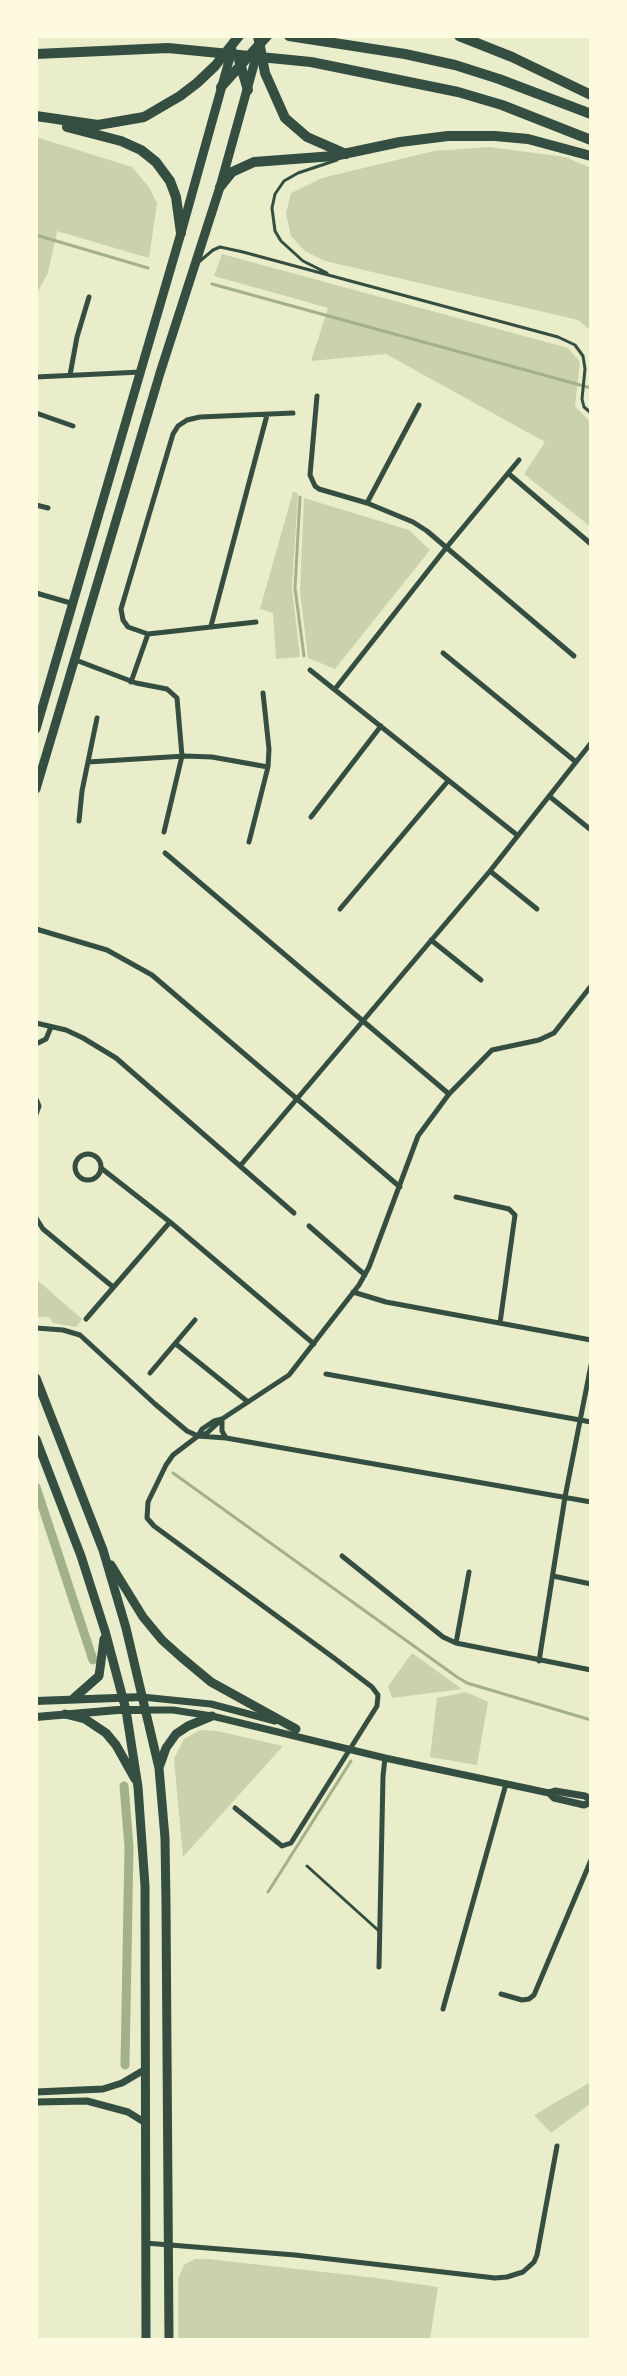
<!DOCTYPE html>
<html>
<head>
<meta charset="utf-8">
<style>
	body { margin:0 }
	#map { position:relative; width:627px; height:2376px; overflow:hidden; background:#e9edc9; font-family:Ubuntu,sans-serif }
	canvas { display:block }
	.frame { position:absolute; inset:0; border:38px solid #fefae0; pointer-events:none }
</style>
</head>
<body>
<div id="map">
<canvas width="627" height="2376"></canvas>
<div class="frame"></div>
</div>
<script>
const c = document.querySelector('canvas').getContext('2d');
c.lineJoin = 'round';
function fill(path, color) { c.fillStyle = color; c.fill(path, 'evenodd'); }
const poly = rows => new Path2D(rows.map(r => 'M' + r).join(''));
function trace(path, color, width, dash) { c.strokeStyle = color; c.lineWidth = width; c.lineCap = dash ? 'butt' : 'round'; c.setLineDash(dash || []); c.stroke(path); }
fill(poly([
	[36,137,132,167,149,187,157,203,149,258,57,231,48,273,36,295],
	[489,147,565,157,591,168,591,331,578,320,325,261,305,251,291,236,286,213,291,193,322,178,434,151],
	[222,254,568,348,580,362,575,406,591,423,591,527,524,474,545,442,386,354,311,361,328,308,214,276],
	[293,492,298,493,292,588,300,657,276,659,273,613,260,609],
	[304,498,409,530,430,550,335,669,308,658,300,591],
	[36,1279,82,1319,76,1327,53,1323,49,1317,36,1317],
	[412,1653,462,1689,392,1698,388,1686],
	[466,1692,488,1702,477,1765,430,1757,437,1698],
	[200,1730,217,1731,283,1746,183,1857,174,1759,184,1739],
	[591,2082,591,2103,551,2133,534,2115],
	[195,2259,209,2259,376,2278,438,2287,430,2340,178,2340,178,2279,184,2265]
]), '#cad2ad');
trace(poly([
	[36,235,148,268],
	[212,284,591,388],
	[300,497,295,588,304,656],
	[173,1473,457,1677,467,1683,591,1720],
	[268,1892,351,1761]
]), '#a3b18a', 3);
trace(poly([
	[36,1487,93,1660],
	[124,1786,129,1847,125,2065]
]), '#a3b18a', 9);
trace(poly([
	[200,261,213,250,220,247,243,252,558,337,575,345,583,356,585,369,582,399,584,407,591,413],
	[327,273,303,261,281,241,275,231,272,208,275,194,284,181,298,173,337,160],
	[307,1866,379,1931]
]), '#344e41', 3);
trace(poly([
	[70,375,77,337,89,297],
	[36,377,141,372],
	[317,396,310,475,315,486,319,489,367,503,413,522,427,531,574,656],
	[36,413,73,426],
	[509,474,591,544],
	[367,503,419,405],
	[36,505,48,508],
	[36,593,74,604],
	[256,622,148,634,128,627,123,620,121,609,173,434,178,426,187,420,200,417,293,413],
	[211,626,267,415],
	[443,653,576,762],
	[73,659,136,683,167,689,177,698,182,756,164,832],
	[310,670,517,835],
	[131,682,148,634],
	[335,689,446,548,519,460],
	[88,762,185,756,212,757,268,767],
	[549,796,591,830],
	[311,817,381,726],
	[79,821,82,791,97,718],
	[249,842,268,767,269,749,263,693],
	[165,853,449,1094],
	[490,871,537,909],
	[340,909,448,781],
	[36,929,107,950,152,975,400,1187],
	[431,940,481,980],
	[36,1023,66,1030,83,1038,116,1058,294,1213],
	[36,1044,46,1039,51,1027],
	[36,1099,39,1106,36,1114],
	'75 1167a13 13 0 1 1 26 0a13 13 0 1 1-26 0Z',
	[240,1166,490,871,591,743],
	[101,1168,170,1222,314,1344],
	[456,1197,509,1209,515,1215,500,1323],
	[36,1218,43,1229,113,1287],
	[309,1226,365,1275],
	[353,1292,386,1302,591,1340],
	[86,1319,170,1222],
	[36,1328,63,1330,80,1335,155,1404,187,1431,198,1436,226,1438,591,1502],
	[176,1344,248,1402],
	[150,1373,195,1320],
	[326,1374,591,1422],
	[222,1420,222,1431,226,1438],
	[198,1436,202,1429,214,1421,222,1419],
	[342,1556,443,1637,456,1643,591,1670],
	[553,1576,591,1584],
	[456,1643,469,1572],
	[539,1661,565,1497,591,1365],
	[235,1808,282,1846,291,1843,377,1706,378,1695,372,1687,334,1658,154,1526,147,1518,148,1502,166,1465,173,1455,198,1436,207,1433,222,1419,289,1375,359,1285,369,1267,418,1136,449,1094,492,1050,539,1040,554,1033,591,986],
	[379,1967,383,1776,385,1758],
	[501,1994,522,2000,529,1999,534,1995,591,1860],
	[443,2009,506,1784],
	[145,2243,295,2255,495,2278,507,2277,523,2272,534,2262,537,2255,557,2146]
]), '#344e41', 5);
trace(poly([
	[142,1697,211,1704,275,1721],
	[146,1710,173,1710,212,1716,385,1758,549,1793,555,1791,585,1796,591,1800],
	[549,1793,554,1798,584,1805,591,1802],
	[36,2092,103,2089,122,2083,144,2070],
	[36,2102,87,2101,128,2112,144,2122]
]), '#344e41', 7);
trace(poly([
	[36,1701,142,1697],
	[36,1717,118,1710,146,1710]
]), '#344e41', 8);
trace(poly([
	[36,729,181,233,232,50],
	[36,789,160,373,220,187,258,50],
	[36,1378,103,1550,126,1628,159,1768,165,1838,166,1905,169,2340],
	[36,1439,81,1556,105,1631,126,1710,138,1787,145,1886,146,2340],
	[111,1565,143,1617,162,1640,181,1657,211,1682,296,1729],
	[74,1698,99,1676,104,1639],
	[65,1714,85,1719,106,1733,116,1745,135,1779],
	[160,1765,166,1748,176,1734,188,1726,212,1716]
]), '#344e41', 9);
trace(poly([
	[258,36,265,73,285,118,307,137,346,154],
	[289,36,405,54,455,65,499,79,591,114],
	[459,36,512,57,591,95],
	[36,54,168,48,311,62,458,92,502,105,591,140],
	[239,60,248,90],
	[221,87,267,36],
	[36,116,98,125,144,117,180,96,197,83,215,66,239,36],
	[67,127,121,141,141,150,156,162,170,181,176,197,181,233],
	[220,187,232,172,254,162,334,156,400,142,448,136,495,136,528,139,591,156]
]), '#344e41', 10);
</script>
</body>
</html>
